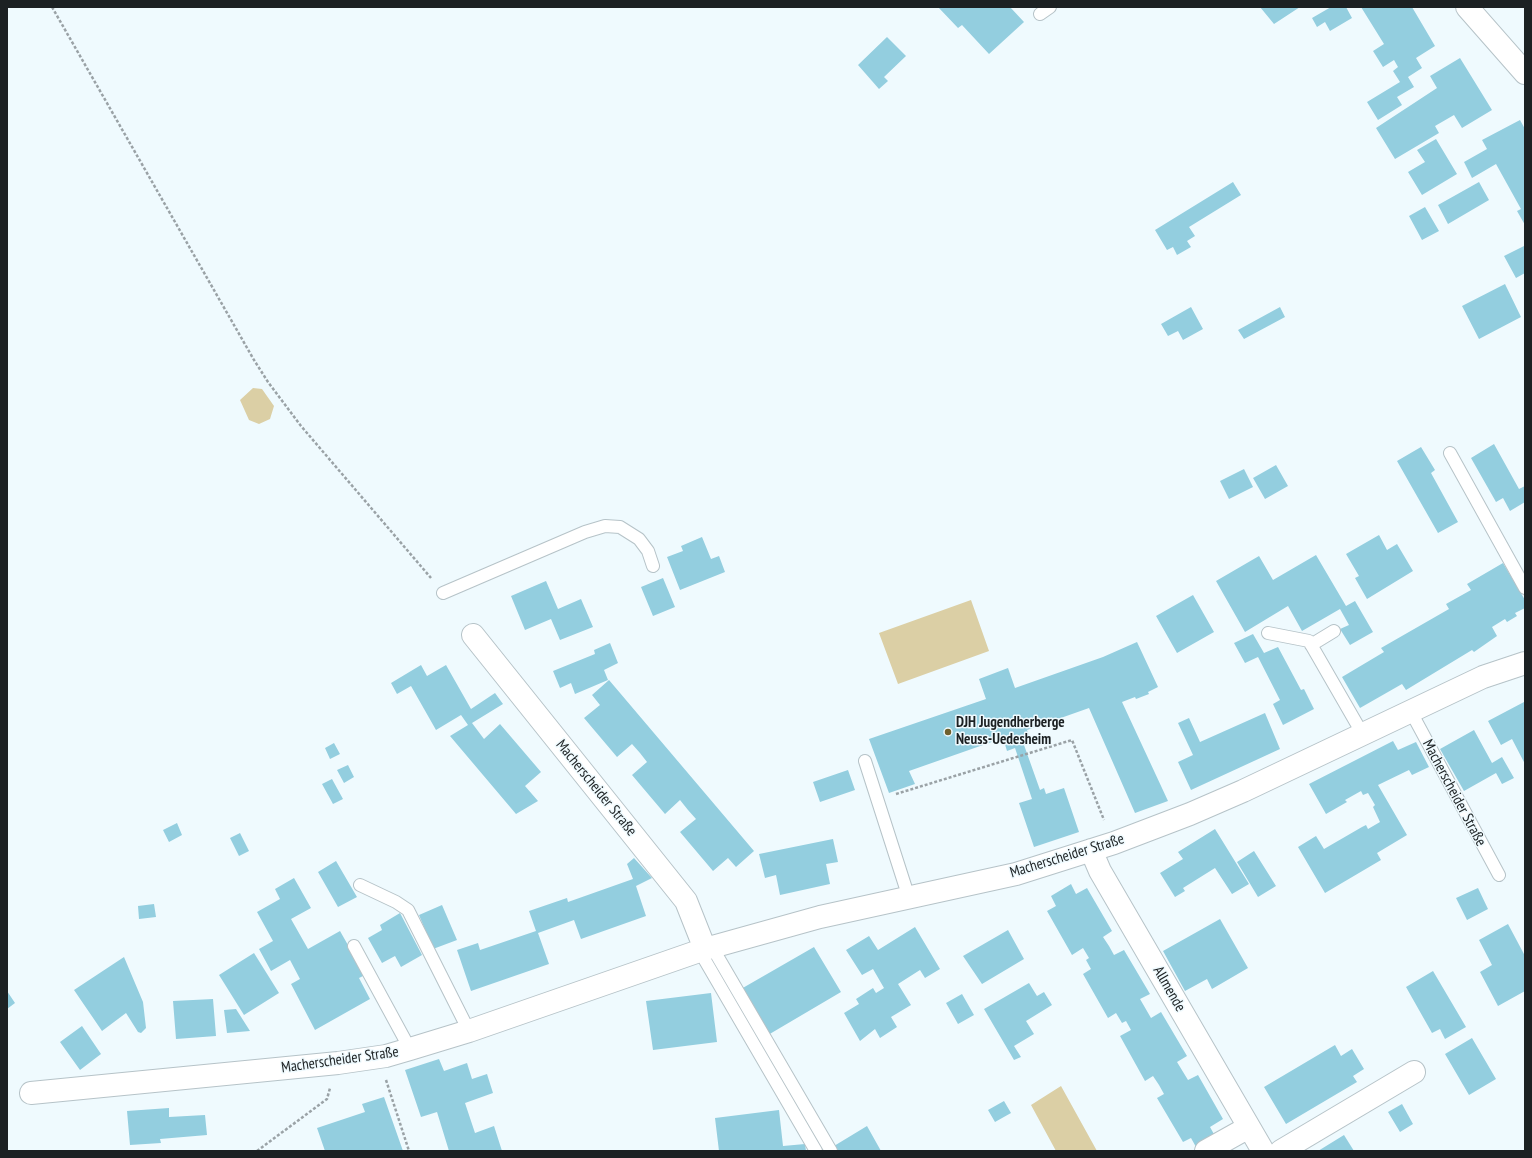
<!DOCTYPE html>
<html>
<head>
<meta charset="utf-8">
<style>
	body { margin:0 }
	#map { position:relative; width:1532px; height:1158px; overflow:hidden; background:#effafe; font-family:"PT Sans Narrow",sans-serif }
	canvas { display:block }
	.frame { position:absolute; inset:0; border:8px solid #1c2123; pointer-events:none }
</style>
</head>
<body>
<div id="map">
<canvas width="1532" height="1158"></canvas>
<div class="frame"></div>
</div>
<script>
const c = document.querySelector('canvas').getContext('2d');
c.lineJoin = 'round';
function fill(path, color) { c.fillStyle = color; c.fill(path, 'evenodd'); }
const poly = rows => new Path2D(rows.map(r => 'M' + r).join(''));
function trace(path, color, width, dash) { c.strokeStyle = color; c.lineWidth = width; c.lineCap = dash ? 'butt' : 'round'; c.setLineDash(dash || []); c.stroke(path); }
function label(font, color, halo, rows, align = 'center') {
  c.font = font + ' "PT Sans Narrow",sans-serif'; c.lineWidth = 3; c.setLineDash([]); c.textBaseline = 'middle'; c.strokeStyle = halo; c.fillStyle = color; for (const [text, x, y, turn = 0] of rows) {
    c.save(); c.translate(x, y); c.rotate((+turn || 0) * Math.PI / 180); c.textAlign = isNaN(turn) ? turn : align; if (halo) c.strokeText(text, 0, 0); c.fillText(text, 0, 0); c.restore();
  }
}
fill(poly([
	[253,388,262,389,274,406,270,419,259,424,249,420,240,400],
	[971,600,989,651,898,684,879,633],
	[1061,1086,1097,1151,1056,1151,1031,1105]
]), '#dbcfa5');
fill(poly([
	[938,7,1010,7,1024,22,989,54,962,25,958,28],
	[1260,7,1300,7,1274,24],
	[1331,7,1346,7,1352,18,1330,31,1325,22,1317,27,1312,18],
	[1361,7,1412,7,1435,46,1416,58,1422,68,1408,77,1414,87,1397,97,1402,105,1378,120,1367,102,1400,82,1393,71,1398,67,1394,60,1383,67,1373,51,1384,44],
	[887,37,906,56,884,77,888,81,879,89,858,65],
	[1460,58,1492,110,1462,128,1454,115,1435,126,1439,133,1395,159,1376,128,1437,88,1430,76],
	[1520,120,1525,129,1525,225,1517,211,1521,209,1496,164,1472,178,1464,162,1487,149,1482,140],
	[1436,139,1457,174,1422,195,1408,172,1425,162,1417,150],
	[1233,182,1241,195,1189,227,1195,236,1187,241,1191,247,1177,255,1173,247,1167,250,1155,230],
	[1479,182,1489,200,1448,224,1438,205],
	[1425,207,1439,231,1422,240,1409,216],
	[1525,243,1525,273,1516,278,1504,256,1524,246],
	[1505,284,1521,317,1479,339,1462,306],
	[1191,307,1203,329,1183,340,1178,331,1168,336,1161,324],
	[1280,307,1285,317,1244,339,1238,330],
	[1494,444,1519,489,1525,486,1525,502,1510,511,1503,498,1496,502,1471,458],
	[1421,447,1435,470,1431,473,1458,522,1438,533,1397,461],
	[1276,465,1288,486,1265,499,1253,478],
	[1244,469,1253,487,1229,499,1220,481],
	[1379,535,1387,550,1397,544,1413,571,1367,599,1355,578,1359,576,1346,554],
	[702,537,711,559,719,556,725,572,680,590,667,557,683,551,681,546],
	[1316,555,1346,606,1355,601,1373,632,1350,645,1340,629,1349,625,1340,609,1302,631,1288,606,1245,632,1216,581,1259,556,1273,580],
	[1503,563,1525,600,1525,608,1515,613,1517,616,1507,622,1505,619,1492,627,1497,636,1474,652,1472,650,1406,690,1402,684,1360,708,1342,677,1384,652,1381,648,1449,609,1446,604,1471,590,1467,584],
	[663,578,675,607,653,616,641,587],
	[546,581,558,609,581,599,593,627,560,640,551,619,525,630,511,596],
	[1193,595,1214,632,1177,653,1156,616],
	[1253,634,1264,653,1278,647,1301,690,1304,689,1314,709,1283,725,1273,704,1280,700,1258,657,1245,663,1234,643],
	[1137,642,1158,687,1148,692,1149,694,1136,699,1135,697,1122,702,1168,801,1135,813,1089,708,1027,730,1032,742,1024,745,1040,790,1044,788,1046,794,1064,788,1079,832,1034,847,1019,803,1032,799,1015,748,1007,751,1003,738,909,771,915,784,889,793,869,739,986,699,979,679,1008,668,1015,688,1103,657],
	[610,643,618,663,604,670,608,680,575,694,571,683,560,688,553,671,595,654,594,650],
	[421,665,427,676,446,665,471,709,495,693,503,704,472,723,484,739,500,724,541,772,525,786,538,801,516,814,450,736,468,725,461,715,436,730,411,686,397,694,391,683],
	[609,680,754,851,736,867,728,858,713,871,680,832,696,819,688,810,680,800,665,814,632,775,647,762,640,753,632,744,617,757,584,718,600,705,592,695],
	[1524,702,1525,705,1525,764,1512,739,1501,745,1488,721],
	[1265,713,1280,749,1191,790,1178,762,1193,755,1178,723,1189,718,1200,742],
	[1474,730,1492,763,1502,757,1514,778,1502,784,1496,773,1464,791,1440,749],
	[1393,741,1398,750,1416,742,1429,767,1412,775,1409,770,1378,785,1407,835,1377,853,1381,860,1325,893,1298,847,1316,836,1324,849,1362,827,1366,825,1368,829,1380,822,1373,807,1375,805,1368,793,1363,795,1361,791,1345,800,1347,802,1326,814,1309,784],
	[334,743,340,754,330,759,325,748],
	[348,765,354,777,344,783,337,770],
	[848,770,855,790,820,802,813,782],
	[332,779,343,799,333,804,322,784],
	[177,823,182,835,169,842,163,830],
	[1215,829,1249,884,1232,894,1215,868,1183,888,1185,891,1175,897,1160,873,1183,859,1178,852],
	[240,833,249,851,239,856,230,838],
	[833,839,838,862,826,864,830,884,780,895,776,875,765,878,759,854],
	[1254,851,1276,886,1258,897,1237,862],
	[634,858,652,878,636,886,646,916,581,939,574,920,538,933,549,964,471,991,457,950,478,943,480,950,536,931,529,911,567,898,568,902,633,879,627,864],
	[336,861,357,897,338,907,318,872],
	[294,878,311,908,291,919,308,949,340,931,365,975,359,978,370,999,315,1030,291,984,300,979,290,960,271,971,259,949,273,941,257,912,280,899,275,889],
	[1071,884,1076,894,1087,888,1112,931,1103,937,1109,946,1114,955,1124,950,1150,994,1140,999,1151,1018,1161,1012,1187,1056,1177,1062,1188,1080,1198,1075,1223,1119,1210,1127,1215,1136,1196,1147,1191,1138,1183,1142,1157,1098,1164,1094,1159,1085,1153,1076,1145,1081,1120,1036,1131,1030,1126,1021,1122,1023,1116,1013,1108,1018,1083,974,1091,969,1086,960,1089,958,1083,948,1072,955,1047,911,1056,906,1051,896],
	[1478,888,1488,909,1467,920,1456,898],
	[154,904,156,917,139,919,138,906],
	[442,905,457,940,433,949,419,915],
	[400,913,422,955,401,967,395,956,382,963,368,938,382,930,380,925],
	[1220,919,1248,968,1212,989,1207,979,1185,991,1163,951],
	[1508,924,1525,956,1525,991,1498,1006,1480,972,1492,965,1479,940],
	[915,927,940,969,925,978,920,970,898,984,911,1005,891,1017,897,1027,880,1038,875,1029,860,1041,844,1013,859,1004,856,999,873,988,876,993,884,988,873,969,862,975,846,950,869,936,878,950],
	[1008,930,1024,959,982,984,963,956],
	[814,947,841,992,768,1035,741,989],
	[254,953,279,993,244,1015,219,975],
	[124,957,143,1002,146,1028,141,1033,138,1032,126,1013,102,1031,74,990],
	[1433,971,1466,1027,1445,1039,1440,1029,1432,1033,1406,987],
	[1029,983,1037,996,1044,992,1052,1005,1026,1021,1034,1034,1014,1046,1021,1057,1014,1060,984,1009],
	[7,991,15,1003,7,1009],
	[711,993,717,1042,653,1050,646,1001],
	[962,994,974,1015,958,1024,946,1003],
	[213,999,216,1036,176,1039,173,1001],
	[236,1009,250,1031,227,1033,224,1010],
	[82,1026,101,1054,80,1070,60,1042],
	[1472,1038,1496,1079,1469,1095,1445,1054],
	[1335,1045,1341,1056,1352,1049,1364,1069,1353,1076,1357,1082,1286,1124,1264,1087],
	[439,1059,444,1071,467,1063,472,1079,487,1074,493,1093,465,1103,475,1133,494,1126,502,1151,449,1151,437,1112,421,1117,405,1070],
	[384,1097,403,1151,325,1151,317,1128,365,1112,362,1104],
	[1004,1101,1011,1113,995,1122,988,1110],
	[1402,1104,1413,1124,1400,1132,1388,1112],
	[169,1108,169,1117,205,1115,207,1135,160,1139,161,1143,130,1145,127,1111],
	[779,1110,783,1146,805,1144,806,1151,719,1151,715,1118],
	[867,1126,881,1151,837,1151,834,1146],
	[1344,1135,1354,1151,1318,1151]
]), '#93cedf');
const service = poly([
	[1040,14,1050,7],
	[1450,453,1525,588],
	[443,593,585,532,605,526,620,527,639,539,648,551,653,566],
	[1268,633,1309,641,1362,733],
	[1311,645,1334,631],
	[1410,710,1499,875],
	[865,761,909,898],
	[360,885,396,902,408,910,469,1031],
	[354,946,410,1049],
	[712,947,831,1151],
	[699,950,816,1151]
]);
const minor = poly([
	[473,635,686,901,705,949],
	[1091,850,1100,871,1263,1151],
	[31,1093,338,1063,386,1056,410,1049,469,1031,705,949,820,917,1016,874,1114,843,1190,814,1243,791,1483,677,1525,663],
	[1206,1151,1249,1127],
	[1281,1151,1414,1072]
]);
const tertiary = poly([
	[1467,7,1525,73]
]);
trace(service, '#b6c3c8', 14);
trace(minor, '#b6c3c8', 24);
trace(tertiary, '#b6c3c8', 24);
trace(poly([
	[52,7,254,360,268,382,301,426,431,578],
	[896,794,1072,740,1104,820],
	[386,1080,409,1151],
	[257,1151,327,1099,330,1088]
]), '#9aa2a6', 2.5, [3, 2]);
trace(service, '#fff', 12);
trace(minor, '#fff', 22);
trace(tertiary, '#fff', 22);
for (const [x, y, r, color] of [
	[948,732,4,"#6f602d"]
]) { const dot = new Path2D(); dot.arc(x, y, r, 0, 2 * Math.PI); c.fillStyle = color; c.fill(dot); trace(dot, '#effafe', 1.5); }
label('bold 15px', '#1c2123', '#effafe', [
	["DJH Jugendherberge",956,723],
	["Neuss-Uedesheim",956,740]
], 'left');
label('15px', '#1c2123', '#effafe', [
	["Macherscheider Straße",596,788,51],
	["Macherscheider Straße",1454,793,62],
	["Macherscheider Straße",1067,856,-17],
	["Allmende",1169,989,60],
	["Macherscheider Straße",340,1060,-8]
]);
</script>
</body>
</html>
